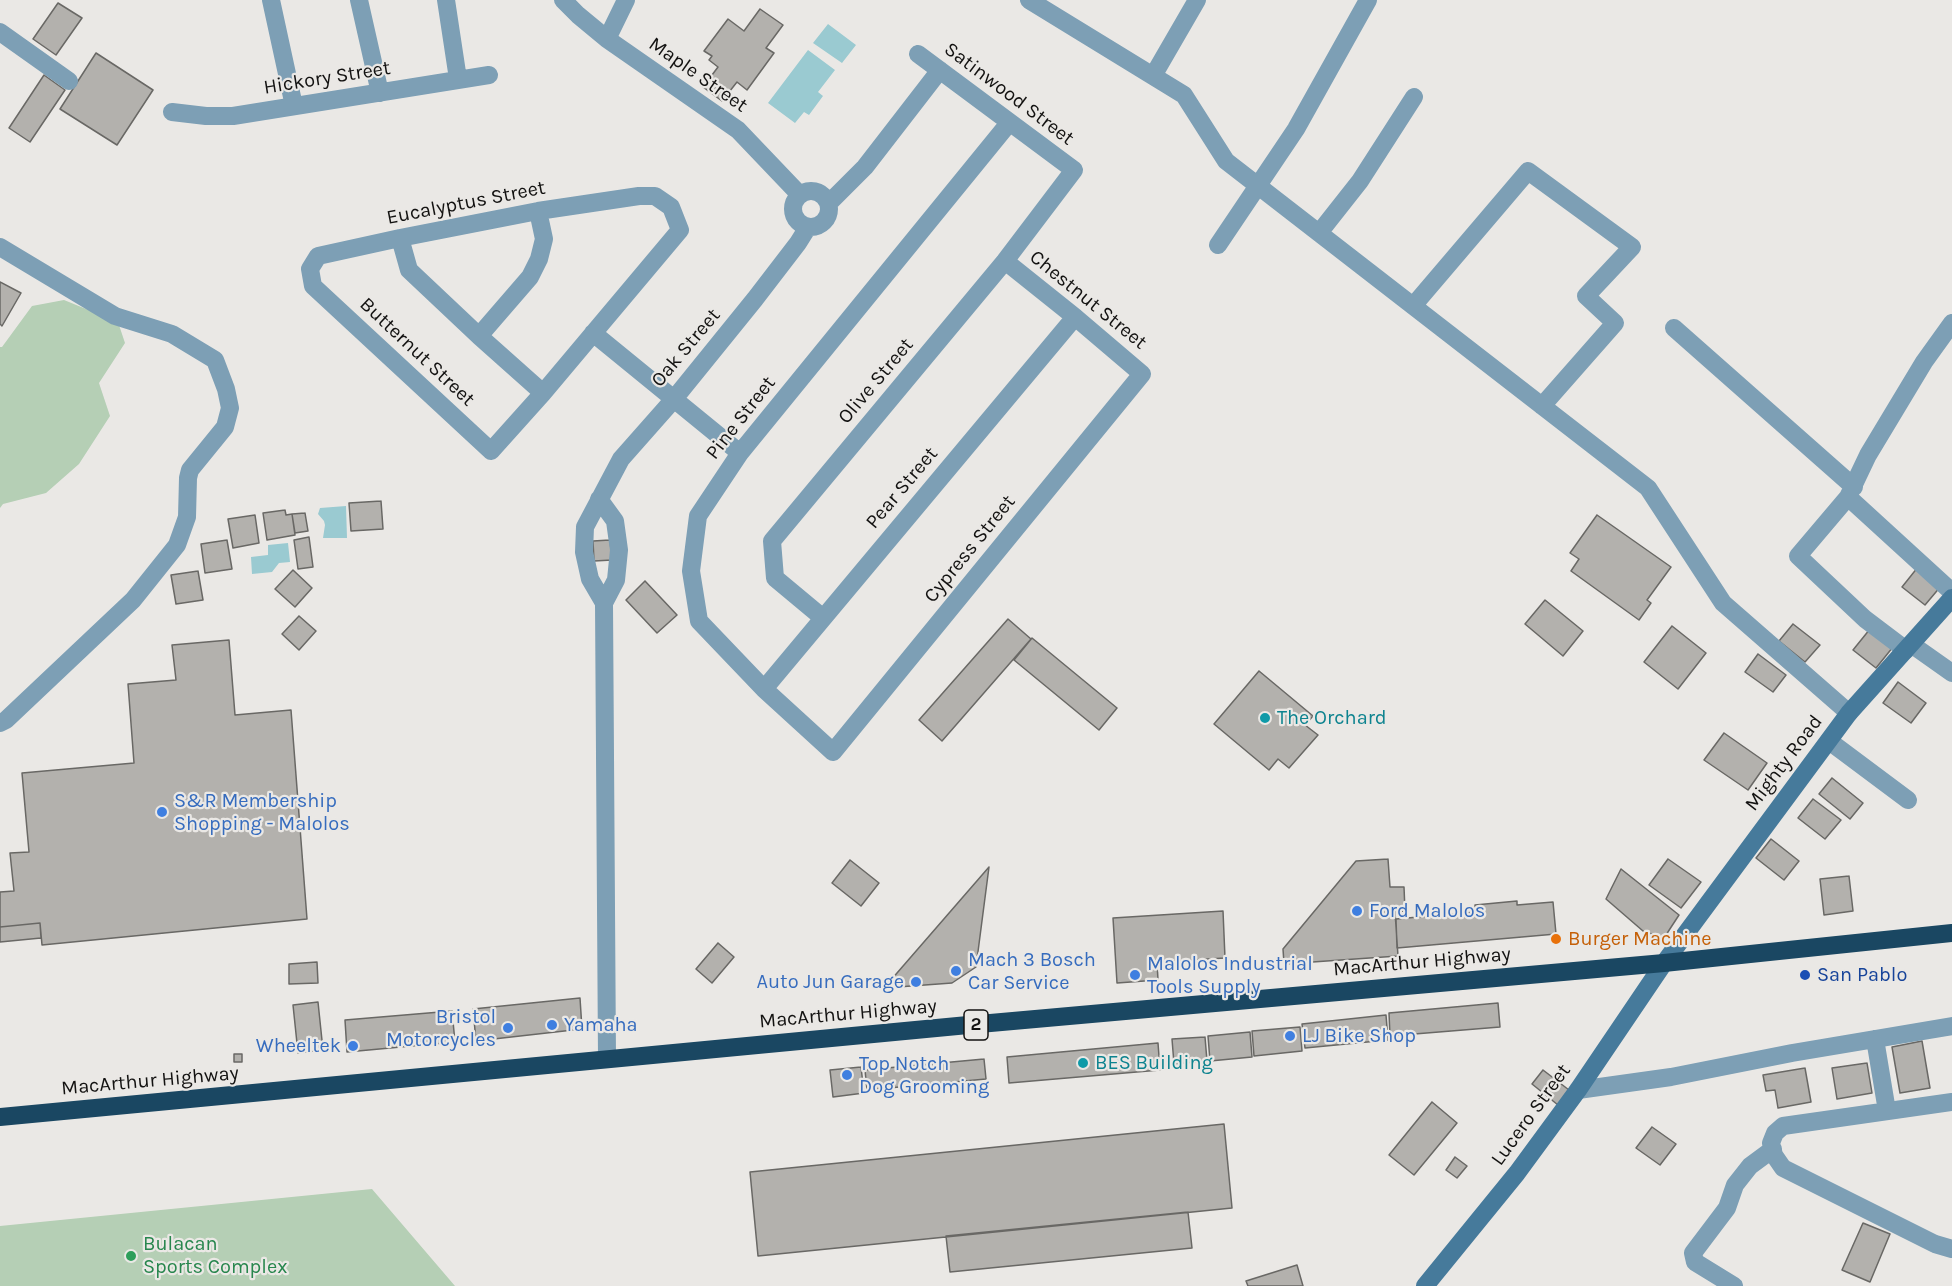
<!DOCTYPE html>
<html>
<head>
<meta charset="utf-8">
<style>
	body { margin:0 }
	canvas { display:block; background:#eae8e5 }
</style>
</head>
<body>
<canvas width="1952" height="1286"></canvas>
<script>
const c = document.querySelector('canvas').getContext('2d');
c.lineJoin = 'round';
function fill(path, color) { c.fillStyle = color; c.fill(path, 'evenodd'); }
const poly = rows => new Path2D(rows.map(r => 'M' + r).join(''));
function trace(path, color, width, dash) { c.strokeStyle = color; c.lineWidth = width; c.lineCap = dash ? 'butt' : 'round'; c.setLineDash(dash || []); c.stroke(path); }
function label(font, color, halo, rows, align = 'center') {
  c.font = font + ' Karla,sans-serif'; c.lineWidth = 4.5; c.setLineDash([]); c.textBaseline = 'middle'; c.strokeStyle = halo; c.fillStyle = color; for (const [text, x, y, turn = 0] of rows) {
    c.save(); c.translate(x, y); c.rotate((+turn || 0) * Math.PI / 180); c.textAlign = isNaN(turn) ? turn : align; if (halo) c.strokeText(text, 0, 0); c.fillText(text, 0, 0); c.restore();
  }
}
fill(poly([
	[64,300,118,322,125,343,99,383,110,416,79,464,46,493,3,504,0,508,0,347,2,347,32,306],
	[372,1189,455,1286,0,1286,0,1226]
]), '#b5cfb5');
fill(poly([
	[828,24,856,45,842,63,813,43],
	[808,50,835,70,818,92,823,96,809,115,804,112,795,123,768,103],
	[346,506,347,538,323,538,325,525,324,521,318,514,320,508],
	[288,543,290,562,279,563,272,572,252,574,251,557,268,555,268,545]
]), '#9acad1');
const building = poly([
	[58,3,82,18,56,55,33,39,58,3],
	[760,9,783,25,766,48,774,53,747,90,737,82,722,101,703,87,718,67,709,60,712,56,704,51,728,19,744,31,760,9],
	[96,53,153,90,117,145,60,109,96,53],
	[44,75,65,90,30,142,9,128,44,75],
	[0,282,21,293,2,326,0,324,0,282],
	[381,501,383,529,351,531,349,503,381,501],
	[285,510,286,515,292,514,295,535,267,540,263,513,285,510],
	[305,513,308,531,295,533,292,514,305,513],
	[255,515,259,543,233,548,228,519,255,515],
	[1597,515,1671,567,1647,600,1651,603,1639,620,1571,571,1579,559,1570,553,1597,515],
	[309,537,313,567,298,569,294,540,309,537],
	[227,540,232,569,205,573,201,544,227,540],
	[610,540,612,560,594,561,593,541,610,540],
	[1918,567,1941,586,1925,605,1902,587,1918,567],
	[293,570,312,588,295,607,275,589,293,570],
	[198,571,203,600,176,604,171,575,198,571],
	[645,581,677,615,657,633,626,600,645,581],
	[1545,600,1583,631,1563,656,1525,624,1545,600],
	[299,616,316,631,299,650,282,634,299,616],
	[1008,619,1031,639,942,741,919,720,1008,619],
	[1793,624,1820,645,1805,662,1779,641,1793,624],
	[1672,626,1706,653,1678,689,1644,662,1672,626],
	[1870,629,1893,647,1876,668,1853,650,1870,629],
	[1032,638,1117,708,1099,730,1014,660,1032,638],
	[229,640,235,715,291,710,307,919,42,945,40,923,0,927,0,892,14,891,10,853,29,852,22,773,134,763,128,684,176,680,172,645,229,640],
	[1758,654,1786,675,1773,692,1745,672,1758,654],
	[1259,671,1313,716,1305,725,1318,735,1289,768,1278,759,1269,770,1214,724,1259,671],
	[1898,682,1926,703,1911,723,1883,703,1898,682],
	[1724,733,1767,763,1748,790,1704,760,1724,733],
	[1832,778,1863,803,1850,819,1819,794,1832,778],
	[1813,799,1841,820,1825,839,1798,818,1813,799],
	[1771,839,1799,861,1784,880,1756,858,1771,839],
	[1388,859,1390,887,1404,887,1405,911,1395,912,1398,956,1284,964,1283,949,1356,861,1388,859],
	[1668,859,1701,882,1681,908,1649,885,1668,859],
	[850,860,879,883,861,906,832,883,850,860],
	[989,867,976,967,952,983,884,988,989,867],
	[1621,869,1679,915,1664,938,1643,931,1606,899,1621,869],
	[1849,876,1853,911,1824,915,1820,879,1849,876],
	[1517,901,1517,905,1553,902,1556,934,1397,948,1396,919,1475,912,1475,905,1517,901],
	[1223,911,1225,958,1157,962,1158,980,1117,983,1113,918,1223,911],
	[40,923,41,938,0,942,0,927,40,923],
	[718,943,734,957,712,983,696,969,718,943],
	[317,962,318,983,289,984,289,964,317,962],
	[580,998,582,1029,476,1041,473,1009,580,998],
	[318,1002,323,1050,298,1053,293,1005,318,1002],
	[1498,1003,1500,1027,1390,1036,1389,1013,1498,1003],
	[452,1011,455,1042,347,1052,345,1020,452,1011],
	[1386,1015,1388,1040,1305,1048,1302,1024,1386,1015],
	[1300,1027,1302,1051,1254,1056,1252,1031,1300,1027],
	[1250,1032,1252,1057,1210,1061,1208,1036,1250,1032],
	[1205,1037,1207,1061,1174,1064,1172,1039,1205,1037],
	[1922,1041,1930,1088,1900,1093,1892,1047,1922,1041],
	[1158,1043,1160,1070,1009,1083,1007,1057,1158,1043],
	[234,1054,242,1054,242,1062,234,1062,234,1054],
	[984,1059,986,1079,867,1090,865,1070,984,1059],
	[1867,1063,1872,1093,1837,1099,1832,1068,1867,1063],
	[861,1067,864,1093,833,1097,830,1070,861,1067],
	[1805,1068,1811,1102,1778,1108,1775,1090,1766,1091,1763,1075,1805,1068],
	[1543,1070,1569,1090,1558,1105,1532,1084,1543,1070],
	[1432,1102,1457,1123,1414,1175,1389,1155,1432,1102],
	[1224,1124,1232,1208,758,1256,750,1172,1224,1124],
	[1652,1127,1676,1144,1660,1165,1636,1148,1652,1127],
	[1455,1157,1467,1166,1457,1178,1446,1170,1455,1157],
	[1188,1212,1192,1248,950,1272,946,1236,1188,1212],
	[1863,1223,1890,1234,1870,1282,1842,1270,1863,1223],
	[1297,1265,1303,1286,1248,1286,1246,1281,1297,1265]
]);
fill(building, '#b3b1ad');
trace(building, '#696865', 1.5);
trace(poly([
	[271,0,294,106],
	[359,0,380,93],
	[446,0,458,79],
	[563,0,578,15,607,39,738,130,800,195],
	[1029,0,1184,95,1226,161,1648,488,1723,603,1849,713],
	[0,32,69,81],
	[607,39,626,0],
	[1153,76,1197,0],
	[172,112,206,116,233,116,489,75],
	'793 209a18 18 0 1 1 36 0a18 18 0 1 1-36 0Z',
	[639,196,655,196,671,207,680,230,543,393,491,451,313,286,310,269,318,256,400,238,538,211,639,196],
	[829,203,865,167,940,70],
	[1319,233,1360,181,1414,97],
	[400,238,409,270,479,336,543,393],
	[1218,245,1296,129,1368,0],
	[0,247,115,316,172,334,215,360,226,389,230,408,225,427,190,470,188,478,187,517,177,545,133,600,6,720,0,723],
	[1005,261,1075,317,1142,374,833,752,764,689,699,621,691,571,698,516,740,453,1009,123],
	[1413,306,1528,171,1632,247,1586,296,1615,323,1542,406],
	[1674,328,1854,487],
	[593,333,740,453],
	[479,336,530,277,539,259,544,239,538,211],
	[1848,497,1952,592],
	[599,499,615,521,619,550,616,580,604,603,607,1059],
	[604,603,590,579,584,552,585,527,621,459,674,399,755,299,798,243,808,227],
	[823,618,775,578,772,541,1005,261,1074,170,918,54],
	[1911,644,1952,673],
	[1906,650,1865,619,1798,556,1848,497,1868,455,1924,362,1952,323],
	[764,689,1075,317],
	[1829,741,1908,800],
	[1875,1039,1887,1111],
	[1578,1090,1671,1077,1792,1053,1952,1026],
	[1952,1102,1783,1126,1775,1133,1771,1143,1774,1155,1783,1168,1935,1244,1952,1249],
	[1734,1286,1695,1262,1693,1253,1727,1208,1735,1185,1750,1166,1773,1149]
]), '#7d9fb5', 18);
trace(poly([
	[1425,1286,1517,1173,1578,1090,1664,963,1849,713,1952,598]
]), '#467a9b', 18);
trace(poly([
	[0,1117,968,1025,1664,963,1952,933]
]), '#1a4762', 18);
for (const [x, y, r, color] of [
	[1265,718,6,"#0f9aa8"],
	[162,812,6,"#3f7fe0"],
	[1357,911,6,"#3f7fe0"],
	[1556,939,6,"#e8710a"],
	[956,971,6,"#3f7fe0"],
	[1135,975,6,"#3f7fe0"],
	[1805,975,6,"#1a4fb4"],
	[916,982,6,"#3f7fe0"],
	[552,1025,6,"#3f7fe0"],
	[508,1028,6,"#3f7fe0"],
	[1290,1036,6,"#3f7fe0"],
	[353,1046,6,"#3f7fe0"],
	[1083,1063,6,"#0f9aa8"],
	[847,1075,6,"#3f7fe0"],
	[131,1256,6,"#2e9e5b"]
]) { const dot = new Path2D(); dot.arc(x, y, r, 0, 2 * Math.PI); c.fillStyle = color; c.fill(dot); trace(dot, '#eae8e5', 2); }
for (const [x, y, w] of [
	[976,1025,24]
]) { const box = new Path2D(); box.roundRect(x - w / 2, y - 15, w, 30, 4.5); c.fillStyle = '#eae8e5'; c.fill(box); trace(box, '#131211', 1.5); }
label('bold 18px', '#131211', null, [
	["2",976,1025]
]);
label('20px', '#131211', '#eae8e5', [
	["Maple Street",698,75,35],
	["Hickory Street",327,78,-9],
	["Satinwood Street",1009,94,37],
	["Eucalyptus Street",466,203,-11],
	["Chestnut Street",1088,300,39],
	["Oak Street",686,348,-50],
	["Butternut Street",417,352,43],
	["Olive Street",876,381,-50],
	["Pine Street",741,418,-52],
	["Pear Street",902,488,-50],
	["Cypress Street",970,549,-51],
	["Mighty Road",1784,763,-53],
	["MacArthur Highway",1422,962,-5],
	["MacArthur Highway",848,1014,-5],
	["MacArthur Highway",150,1081,-5],
	["Lucero Street",1531,1115,-54]
]);
label('20px', '#0d838f', '#eae8e5', [
	["The Orchard",1277,718],
	["BES Building",1095,1063]
], 'left');
label('20px', '#366cbe', '#eae8e5', [
	["S&R Membership",174,801],
	["Shopping - Malolos",174,824],
	["Ford Malolos",1369,911],
	["Mach 3 Bosch",968,960],
	["Car Service",968,983],
	["Malolos Industrial",1147,964],
	["Tools Supply",1147,987],
	["Auto Jun Garage",904,982,"right"],
	["Bristol",496,1017,"right"],
	["Motorcycles",496,1040,"right"],
	["Yamaha",564,1025],
	["LJ Bike Shop",1302,1036],
	["Wheeltek",341,1046,"right"],
	["Top Notch",859,1064],
	["Dog Grooming",859,1087]
], 'left');
label('20px', '#c56008', '#eae8e5', [
	["Burger Machine",1568,939]
], 'left');
label('20px', '#164399', '#eae8e5', [
	["San Pablo",1817,975]
], 'left');
label('20px', '#27864d', '#eae8e5', [
	["Bulacan",143,1244],
	["Sports Complex",143,1267]
], 'left');
</script>
</body>
</html>
